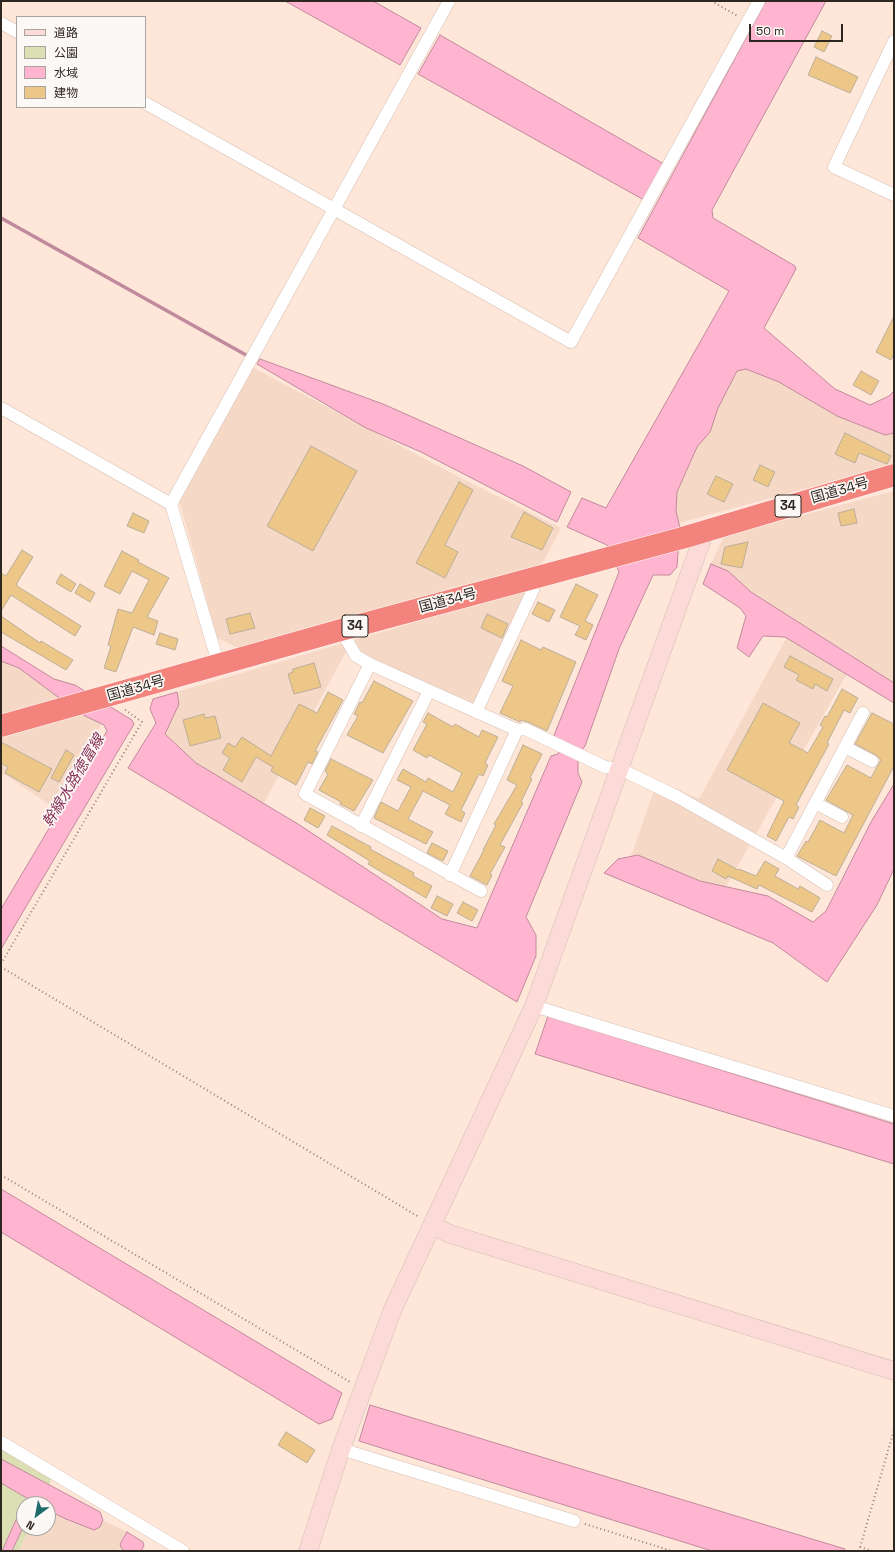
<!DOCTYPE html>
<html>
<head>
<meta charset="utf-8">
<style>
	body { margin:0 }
	#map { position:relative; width:895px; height:1552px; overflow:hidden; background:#fee6d9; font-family:"Space Grotesk","Noto Sans JP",sans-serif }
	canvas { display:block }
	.frame { position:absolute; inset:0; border:2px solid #2e2621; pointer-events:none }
	.legend { position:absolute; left:16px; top:16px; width:130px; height:92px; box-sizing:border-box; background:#fcf8f5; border:1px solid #aaa4a0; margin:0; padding:5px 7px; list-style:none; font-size:12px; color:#2e2621 }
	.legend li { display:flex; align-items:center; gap:8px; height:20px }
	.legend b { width:20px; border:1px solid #aaa4a0 }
	.north { position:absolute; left:16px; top:1496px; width:40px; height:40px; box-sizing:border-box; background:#fcf8f5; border:1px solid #aaa4a0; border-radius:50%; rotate:212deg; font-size:11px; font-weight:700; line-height:16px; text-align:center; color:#2e2621 }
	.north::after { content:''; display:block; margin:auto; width:14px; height:18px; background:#1f6b6b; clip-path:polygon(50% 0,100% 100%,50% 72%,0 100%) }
	.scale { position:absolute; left:749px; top:24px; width:94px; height:18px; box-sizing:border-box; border:2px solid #2e2621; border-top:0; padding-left:5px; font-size:12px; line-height:14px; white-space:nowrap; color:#2e2621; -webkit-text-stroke:3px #fcf8f5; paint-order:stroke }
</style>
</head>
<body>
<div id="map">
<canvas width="895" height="1552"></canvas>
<div class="frame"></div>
<ul class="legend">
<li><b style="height:5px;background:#fbdad8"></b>道路</li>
<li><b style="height:11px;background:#dcdeb4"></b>公園</li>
<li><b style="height:11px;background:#ffb5d0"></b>水域</li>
<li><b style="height:11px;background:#ecc787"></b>建物</li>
</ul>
<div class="north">N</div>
<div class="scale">50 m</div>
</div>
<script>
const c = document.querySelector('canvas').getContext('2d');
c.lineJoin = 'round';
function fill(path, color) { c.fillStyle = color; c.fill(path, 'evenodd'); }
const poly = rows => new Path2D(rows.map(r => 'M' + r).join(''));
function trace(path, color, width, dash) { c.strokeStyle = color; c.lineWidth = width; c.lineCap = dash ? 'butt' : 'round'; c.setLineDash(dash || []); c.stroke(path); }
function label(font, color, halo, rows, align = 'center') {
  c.font = font + ' "Space Grotesk","Noto Sans JP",sans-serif'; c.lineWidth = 3.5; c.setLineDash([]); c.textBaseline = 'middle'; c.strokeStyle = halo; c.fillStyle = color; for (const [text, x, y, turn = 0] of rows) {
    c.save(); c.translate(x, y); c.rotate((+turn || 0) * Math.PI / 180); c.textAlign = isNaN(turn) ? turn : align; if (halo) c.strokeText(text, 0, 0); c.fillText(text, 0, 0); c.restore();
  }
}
fill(poly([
	[737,355,894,428,894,465,671,525,677,476],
	[252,367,463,479,561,528,541,566,240,649,217,638,179,500],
	[894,491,894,696,849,670,723,892,630,859,657,782,699,799,790,631,711,564,724,536],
	[531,588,475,704,347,650,259,812,153,738,177,692],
	[1,654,104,721,50,805,1,772],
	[48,1510,79,1523,100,1527,103,1520,127,1532,120,1544,124,1551,19,1551,30,1528,48,1528]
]), '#f6d8c7');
fill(poly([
	[1,1448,51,1479,43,1504,24,1504,24,1528,30,1528,19,1551,1,1551]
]), '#dcdeb4');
const water = poly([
	[285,1,373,1,421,28,400,65,285,1],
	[766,1,826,1,712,210,713,218,795,266,796,269,764,328,835,389,870,405,889,396,894,391,894,433,885,435,837,416,779,382,746,369,737,371,718,408,710,432,697,447,677,492,676,511,680,528,677,567,670,575,653,575,619,649,585,746,578,755,578,773,582,782,526,917,536,935,536,956,517,1002,128,768,156,723,150,709,153,699,177,692,179,704,165,734,196,763,298,824,442,919,477,928,551,756,558,754,562,742,553,738,619,572,607,545,567,527,582,498,606,508,729,291,638,238,766,1],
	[440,35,664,164,644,200,418,74,440,35],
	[260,359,383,404,523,466,571,492,557,522,421,452,366,428,257,364,260,359],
	[711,564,728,571,751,592,894,683,894,703,785,637,763,636,749,657,737,648,746,616,740,608,703,584,711,564],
	[1,646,54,679,75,685,132,720,134,724,1,949,1,909,107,731,104,725,85,716,58,697,19,668,1,661,1,646],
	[894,784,894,869,877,905,827,982,773,943,604,873,618,859,638,855,700,881,768,896,813,922,826,911,871,822,894,784],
	[548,1016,894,1124,894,1164,535,1054,548,1016],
	[1,1189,342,1393,332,1419,319,1424,1,1232,1,1189],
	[370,1405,845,1549,844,1551,712,1551,359,1441,370,1405],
	[1,1459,100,1512,103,1520,100,1527,94,1530,66,1519,48,1510,48,1504,37,1504,1,1483,1,1459],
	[24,1509,24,1525,12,1551,2,1551,20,1511,24,1509],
	[127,1532,143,1542,144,1546,141,1551,124,1551,121,1547,120,1544,127,1532]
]);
fill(water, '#ffb5d0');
trace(water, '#c08a9c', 1);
trace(poly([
	[1,218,246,355]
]), '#c08a9c', 3.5);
const building = poly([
	[822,31,832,36,824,52,814,47,822,31],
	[816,57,858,77,850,93,808,75,816,57],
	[894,316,894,353,891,360,876,352,894,316],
	[861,371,879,381,871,395,853,385,861,371],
	[845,433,891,456,887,464,859,453,855,463,835,454,845,433],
	[311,446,357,471,313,551,267,526,311,446],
	[760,465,775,472,768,487,753,480,760,465],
	[716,476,733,484,724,502,707,494,716,476],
	[459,482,473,490,445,545,458,552,445,578,416,563,459,482],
	[854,509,857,523,841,526,838,513,854,509],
	[524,512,553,528,542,550,511,537,524,512],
	[133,513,149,521,144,533,127,526,133,513],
	[748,542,742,568,721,564,725,547,748,542],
	[22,550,33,557,17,583,17,586,81,626,75,636,11,595,1,611,1,573,6,576,22,550],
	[122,551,139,560,138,562,169,578,147,617,158,621,154,635,133,627,116,672,104,668,111,646,108,645,118,609,132,613,149,580,132,571,120,594,104,586,122,551],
	[61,574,76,584,71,592,56,583,61,574],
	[80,584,95,593,90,602,75,593,80,584],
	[576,584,598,595,585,621,593,625,586,640,575,635,580,626,560,617,576,584],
	[538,602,555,610,549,622,532,614,538,602],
	[250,613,255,628,230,634,226,619,250,613],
	[487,614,508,624,502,638,481,628,487,614],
	[1,616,40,643,41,641,73,660,66,670,1,632,1,616],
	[160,633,178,639,175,650,156,644,160,633],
	[521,640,541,650,543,647,576,662,547,731,528,722,521,720,520,722,500,713,513,686,502,681,521,640],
	[790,656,833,679,827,691,815,684,813,689,796,680,799,675,784,667,790,656],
	[314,663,321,687,294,694,288,674,293,672,293,669,314,663],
	[374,681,413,701,383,753,347,735,358,716,354,714,360,702,362,703,374,681],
	[842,689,858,698,850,713,844,710,827,743,829,744,796,805,799,807,793,819,789,817,776,841,767,836,784,801,727,770,763,703,800,723,789,743,808,753,823,727,820,725,825,716,827,717,842,689],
	[328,692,343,700,315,751,318,752,312,764,308,762,296,785,271,771,273,767,256,757,242,782,223,770,230,758,222,753,228,743,235,747,242,737,271,756,299,704,317,713,328,692],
	[428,713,453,727,455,724,479,737,482,730,498,737,485,763,488,765,483,776,479,774,461,810,465,813,461,822,445,814,450,805,423,791,408,819,433,832,426,844,374,818,381,802,398,811,411,787,397,780,403,769,426,782,428,778,453,792,462,773,429,755,427,758,413,750,427,724,423,722,428,713],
	[872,713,894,724,894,766,836,876,797,856,806,841,808,842,820,820,844,833,853,815,826,800,847,765,871,778,878,765,881,760,876,755,855,744,872,713],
	[204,714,205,718,215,716,221,738,190,746,183,720,204,714],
	[1,742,52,769,39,792,5,773,8,767,1,763,1,742],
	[523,745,542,754,530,778,532,779,521,802,523,803,500,845,505,847,490,874,492,875,487,885,470,876,484,850,483,850,496,825,494,824,517,785,507,780,523,745],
	[66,750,74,755,59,782,51,778,66,750],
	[331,759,373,780,354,811,340,804,341,802,319,790,328,774,325,771,331,759],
	[310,808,325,816,318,828,304,820,310,808],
	[332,826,371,847,370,849,414,873,413,876,432,886,426,898,368,864,370,861,327,835,332,826],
	[432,843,448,851,443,861,427,853,432,843],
	[718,859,738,870,739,869,756,876,765,861,779,869,775,876,798,889,800,886,820,898,812,912,759,885,757,889,728,876,726,879,712,871,718,859],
	[437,896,453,904,447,916,431,908,437,896],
	[463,902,478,910,472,921,457,913,463,902],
	[286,1432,315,1450,307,1463,278,1445,286,1432]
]);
fill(building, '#ecc787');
trace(building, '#bbae9a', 1);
const street = poly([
	[1,23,17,32],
	[894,41,834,167,894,195],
	[145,103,571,342,759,1],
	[1,408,171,504,219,666],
	[171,504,449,1],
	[341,630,356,656,370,664,517,730],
	[370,664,305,794,481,891],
	[476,712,533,590,531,579],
	[845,747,872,761],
	[815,803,842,817],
	[361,826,429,691],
	[786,858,863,713],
	[450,875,517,730,525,729,605,767,620,769,676,796,786,858,827,885],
	[534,1006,894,1116],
	[1,1442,183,1551],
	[341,1449,574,1521]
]);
const secondary = poly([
	[432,1225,450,1234,894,1371],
	[308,1551,341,1449,392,1311,534,1006,705,531]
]);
const highway = poly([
	[1,726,341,630,682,538,894,475]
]);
trace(street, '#d5bfb2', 13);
trace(secondary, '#d5bfb2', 19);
trace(highway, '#fff', 23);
trace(poly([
	[711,1,738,16],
	[1,964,142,722,124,709],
	[1,967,419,1217],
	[1,1175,350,1382],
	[585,1524,672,1551],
	[860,1547,872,1551],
	[859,1551,894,1430]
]), '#8f8077', 2, [1, 3]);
trace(street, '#fff', 12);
trace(secondary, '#fbdad8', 18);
trace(highway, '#f3837d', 22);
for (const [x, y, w] of [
	[788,506,26],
	[355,626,26]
]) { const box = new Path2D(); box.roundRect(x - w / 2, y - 11, w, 22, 3); c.fillStyle = '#fcf8f5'; c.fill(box); trace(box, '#2e2621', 1); }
label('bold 13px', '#2e2621', null, [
	["34",788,506],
	["34",355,626]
]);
label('14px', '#2e2621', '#fcf8f5', [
	["国道34号",840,491,-16],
	["国道34号",448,601,-15],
	["国道34号",136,689,-16]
]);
label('italic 15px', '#863257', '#fcf8f5', [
	["幹線水路徳富線",74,781,-59]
]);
</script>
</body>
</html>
